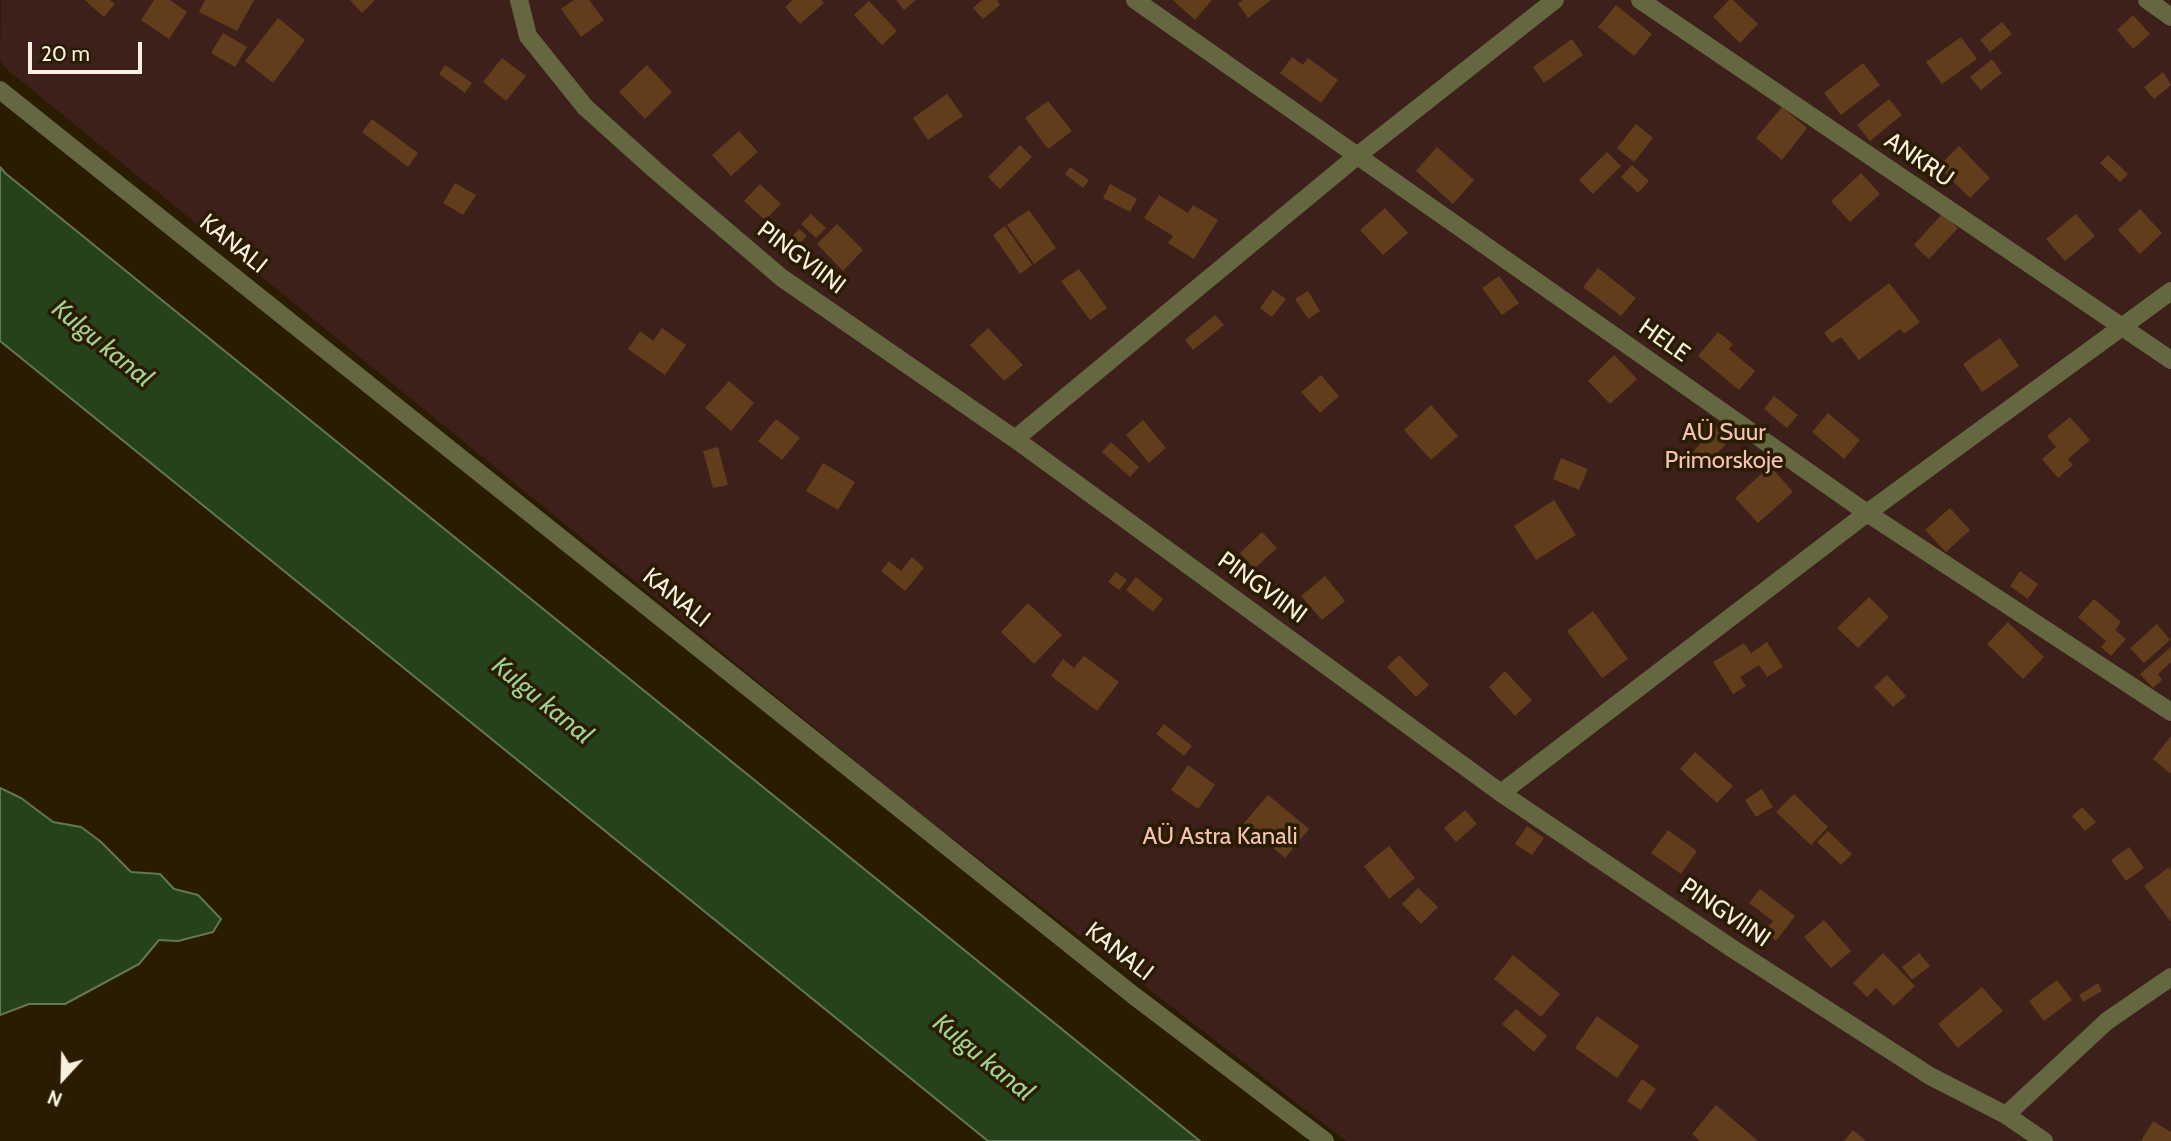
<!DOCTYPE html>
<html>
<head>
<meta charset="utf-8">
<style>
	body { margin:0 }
	#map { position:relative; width:2171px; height:1141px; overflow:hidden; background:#291c00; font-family:Cabin,sans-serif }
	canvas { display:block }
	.north { position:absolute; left:28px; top:1043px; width:70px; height:70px; -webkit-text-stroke:5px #291c00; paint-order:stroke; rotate:202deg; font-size:19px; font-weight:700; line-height:28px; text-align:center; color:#f9f1df }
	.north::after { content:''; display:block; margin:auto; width:24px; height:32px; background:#f9f1df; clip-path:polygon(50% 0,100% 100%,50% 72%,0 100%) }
	.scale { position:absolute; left:28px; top:42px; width:114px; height:32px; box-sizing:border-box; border:4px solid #f9f1df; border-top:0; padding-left:9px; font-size:21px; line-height:24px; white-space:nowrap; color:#f9f1df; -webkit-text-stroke:5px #291c00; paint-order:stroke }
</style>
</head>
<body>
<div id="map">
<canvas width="2171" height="1141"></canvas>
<div class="north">N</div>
<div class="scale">20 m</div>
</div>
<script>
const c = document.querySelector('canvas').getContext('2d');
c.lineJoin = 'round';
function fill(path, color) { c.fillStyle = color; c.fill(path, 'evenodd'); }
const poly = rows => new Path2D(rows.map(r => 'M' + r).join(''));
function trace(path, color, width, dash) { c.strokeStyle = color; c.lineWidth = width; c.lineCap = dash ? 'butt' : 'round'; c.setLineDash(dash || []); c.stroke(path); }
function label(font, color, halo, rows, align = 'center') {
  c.font = font + ' Cabin,sans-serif'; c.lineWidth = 7; c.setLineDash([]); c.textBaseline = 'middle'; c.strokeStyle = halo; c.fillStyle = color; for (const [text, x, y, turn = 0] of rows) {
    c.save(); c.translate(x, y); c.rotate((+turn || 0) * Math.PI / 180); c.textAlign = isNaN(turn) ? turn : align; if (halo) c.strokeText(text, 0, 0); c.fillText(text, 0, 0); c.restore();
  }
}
fill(poly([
	[1,0,2171,0,2171,1141,1346,1141,913,808,4,67,0,60]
]), '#3d2019');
const water = poly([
	[0,167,5,173,1200,1141,988,1141,0,341,0,167],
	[0,788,21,798,53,822,81,827,100,841,131,872,160,874,174,889,198,895,221,919,213,932,178,941,159,940,139,964,65,1004,29,1004,0,1015,0,788]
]);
fill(water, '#26421c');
trace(water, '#657656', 2);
fill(poly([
	[85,0,110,0,115,4,104,17],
	[154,0,170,0,187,12,169,39,141,20],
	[205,0,254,0,237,31,199,12],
	[350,0,375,0,362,13],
	[574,0,589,0,604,20,581,37,561,9],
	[793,0,821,0,824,3,800,24,785,7],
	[896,0,916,0,904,10],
	[982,0,997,0,1000,5,983,19,973,8],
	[1173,0,1212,0,1195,20],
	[1243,0,1271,0,1248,18,1238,4],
	[1729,0,1733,0,1758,24,1740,43,1713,17],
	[869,1,897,31,882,45,854,15],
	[1616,5,1652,34,1634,56,1598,27],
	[2133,15,2150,34,2133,49,2117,30],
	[278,18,305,40,273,83,245,61],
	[2002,22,2012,34,1990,52,1980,40],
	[223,33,247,47,235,67,211,53],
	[1961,37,1977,59,1942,84,1926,62],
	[1572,39,1583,55,1544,83,1533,67],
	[1292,57,1303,65,1308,58,1338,80,1321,103,1280,73],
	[502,58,526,76,506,101,483,82],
	[1992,59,2002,73,1981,90,1970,77],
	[1863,63,1880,85,1841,115,1824,93],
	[445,65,472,83,465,93,439,74],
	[647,65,672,92,645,119,619,92],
	[2163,72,2171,85,2154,99,2144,87],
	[947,94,963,116,928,140,913,118],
	[1889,99,1902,115,1870,141,1857,125],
	[1048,101,1072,131,1048,149,1025,118],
	[1782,107,1807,128,1782,160,1756,138],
	[372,119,418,153,408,167,362,132],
	[1636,124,1653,138,1634,162,1617,148],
	[739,131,758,152,731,176,712,155],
	[1020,145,1032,157,1000,189,988,177],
	[1959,146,1990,178,1970,198,1938,167],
	[1437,147,1474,180,1453,204,1416,171],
	[1607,152,1621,166,1593,194,1579,180],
	[2108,155,2128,174,2120,182,2100,163],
	[1632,165,1649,181,1638,193,1621,177],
	[1070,167,1089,180,1083,188,1065,174],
	[1861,173,1880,194,1850,222,1831,201],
	[455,183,476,195,463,215,443,203],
	[760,184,781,204,765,220,744,201],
	[1110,184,1137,199,1130,212,1103,198],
	[1159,195,1188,213,1193,205,1218,220,1194,259,1168,243,1173,236,1144,218],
	[1385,208,1408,233,1383,255,1360,230],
	[2140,209,2162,233,2140,254,2118,230],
	[1029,210,1056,248,1034,264,1007,225],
	[811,214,826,228,816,238,801,224],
	[1942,214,1958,228,1929,259,1914,245],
	[2076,214,2095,236,2065,261,2046,239],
	[837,224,863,250,843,271,817,244],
	[1005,226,1032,265,1020,274,993,235],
	[799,229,807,236,796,247,789,240],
	[1598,268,1636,298,1621,316,1583,287],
	[1079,269,1107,308,1090,320,1061,281],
	[1499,276,1519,303,1502,315,1482,288],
	[1889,283,1920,322,1904,334,1900,329,1859,360,1841,337,1832,343,1824,333],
	[1273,290,1286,299,1272,317,1260,308],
	[1308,291,1320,311,1308,319,1295,299],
	[1215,315,1224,325,1193,350,1185,340],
	[662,328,686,345,665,375,628,349,640,331,653,341],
	[988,328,1023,365,1004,381,970,345],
	[1718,332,1733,344,1729,349,1755,371,1739,390,1698,356],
	[2000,338,2019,366,1982,392,1963,364],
	[1614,355,1637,379,1610,404,1588,381],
	[1321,375,1339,396,1320,413,1301,392],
	[729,381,754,403,731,431,705,408],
	[1774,396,1798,415,1787,428,1764,409],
	[1431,405,1458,436,1431,460,1404,430],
	[1828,413,1860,440,1844,459,1812,432],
	[2070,417,2090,440,2068,459,2073,465,2058,478,2042,459,2056,447,2047,436],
	[776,419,800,438,782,460,758,441],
	[1143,420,1166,448,1149,463,1126,435],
	[1720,423,1733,436,1702,470,1688,457],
	[1111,442,1139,467,1130,477,1102,452],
	[718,447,728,485,713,488,703,451],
	[1561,458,1588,469,1579,490,1553,479],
	[823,463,855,482,838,510,806,491],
	[1770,466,1793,492,1758,523,1735,498],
	[1554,500,1576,535,1536,560,1514,526],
	[1950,508,1970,530,1946,552,1925,530],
	[1262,532,1277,548,1254,569,1240,553],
	[912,557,924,568,905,591,881,571,889,561,901,571],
	[2020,571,2038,584,2028,599,2010,586],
	[1116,572,1127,580,1119,590,1108,582],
	[1325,576,1345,601,1322,620,1301,596],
	[1136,577,1163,599,1153,612,1126,590],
	[1869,597,1889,617,1858,648,1837,628],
	[2094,599,2121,622,2115,630,2126,639,2111,656,2101,647,2106,641,2078,617],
	[1028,603,1062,635,1034,664,1001,632],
	[1593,611,1628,659,1602,678,1567,631],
	[2008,622,2044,657,2023,679,1987,644],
	[2157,624,2170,640,2144,663,2130,648],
	[1767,642,1783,667,1767,677,1759,665,1740,677,1746,686,1733,694,1713,662,1744,643,1751,653],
	[2171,647,2171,662,2158,674,2162,680,2153,688,2140,674],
	[1399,655,1429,685,1416,697,1387,667],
	[1084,656,1119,682,1097,711,1051,676,1063,659,1074,668],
	[1505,671,1532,700,1515,716,1489,687],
	[1887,675,1906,696,1893,707,1874,687],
	[1164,724,1192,746,1184,756,1156,734],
	[2171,736,2171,774,2153,759],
	[1695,752,1733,786,1717,803,1680,769],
	[1188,765,1215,785,1198,809,1171,790],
	[1762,789,1773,807,1756,817,1745,800],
	[1794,794,1828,827,1811,845,1776,812],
	[1268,795,1309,829,1285,858,1244,823],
	[2082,807,2096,822,2085,831,2072,816],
	[1465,810,1477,824,1456,842,1444,828],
	[1527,826,1544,838,1532,855,1515,844],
	[1668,830,1697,851,1681,874,1651,853],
	[1828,831,1852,854,1841,865,1817,842],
	[1389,846,1415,878,1389,899,1364,866],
	[2129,847,2144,868,2126,881,2111,860],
	[2169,867,2171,870,2171,922,2144,886],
	[1418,888,1438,907,1421,924,1402,904],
	[1760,889,1795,916,1776,941,1765,931,1773,921,1749,903],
	[1824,920,1851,951,1831,968,1804,937],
	[1883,953,1915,986,1894,1006,1876,988,1867,997,1853,983],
	[1919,953,1930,966,1912,980,1902,967],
	[1513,955,1560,994,1541,1017,1494,979],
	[2057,980,2072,1000,2044,1021,2029,1001],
	[2098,983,2102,991,2083,1002,2079,995],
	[1982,987,2003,1011,1958,1048,1938,1024],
	[1516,1009,1547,1036,1534,1052,1502,1024],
	[1597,1016,1639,1046,1617,1078,1575,1048],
	[1642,1079,1656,1089,1641,1110,1627,1101],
	[1716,1105,1758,1141,1700,1141,1692,1134],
	[2153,1121,2171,1132,2171,1141,2141,1141],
	[1853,1130,1866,1141,1844,1141]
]), '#613d1c');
trace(poly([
	[519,0,528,36,585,107,655,170,782,278,1015,439,1501,793,1733,949,1930,1076,2006,1115,2044,1141],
	[1135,0,1867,513,2171,712],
	[1640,0,2171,360],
	[2147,0,2171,17],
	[0,90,1133,995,1325,1141],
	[1015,439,1357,156,1555,0],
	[1501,793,1867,513,2171,291],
	[2006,1115,2107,1021,2171,977]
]), '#646740', 18);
label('24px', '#f9f1df', '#291c00', [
	["ANKRU",1919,160,34],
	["KANALI",233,244,39],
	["PINGVIINI",801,258,37],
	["HELE",1664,341,35],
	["PINGVIINI",1262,588,36],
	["KANALI",676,598,39],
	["PINGVIINI",1725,913,34],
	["KANALI",1119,952,38]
]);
label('24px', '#f5c3b6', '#291c00', [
	["AÜ Suur",1724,433],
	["Primorskoje",1724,461],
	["AÜ Astra Kanali",1220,837]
]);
label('italic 26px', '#a1d091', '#291c00', [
	["Kulgu kanal",102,344,39],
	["Kulgu kanal",542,701,39],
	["Kulgu kanal",983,1058,39]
]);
</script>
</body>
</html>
